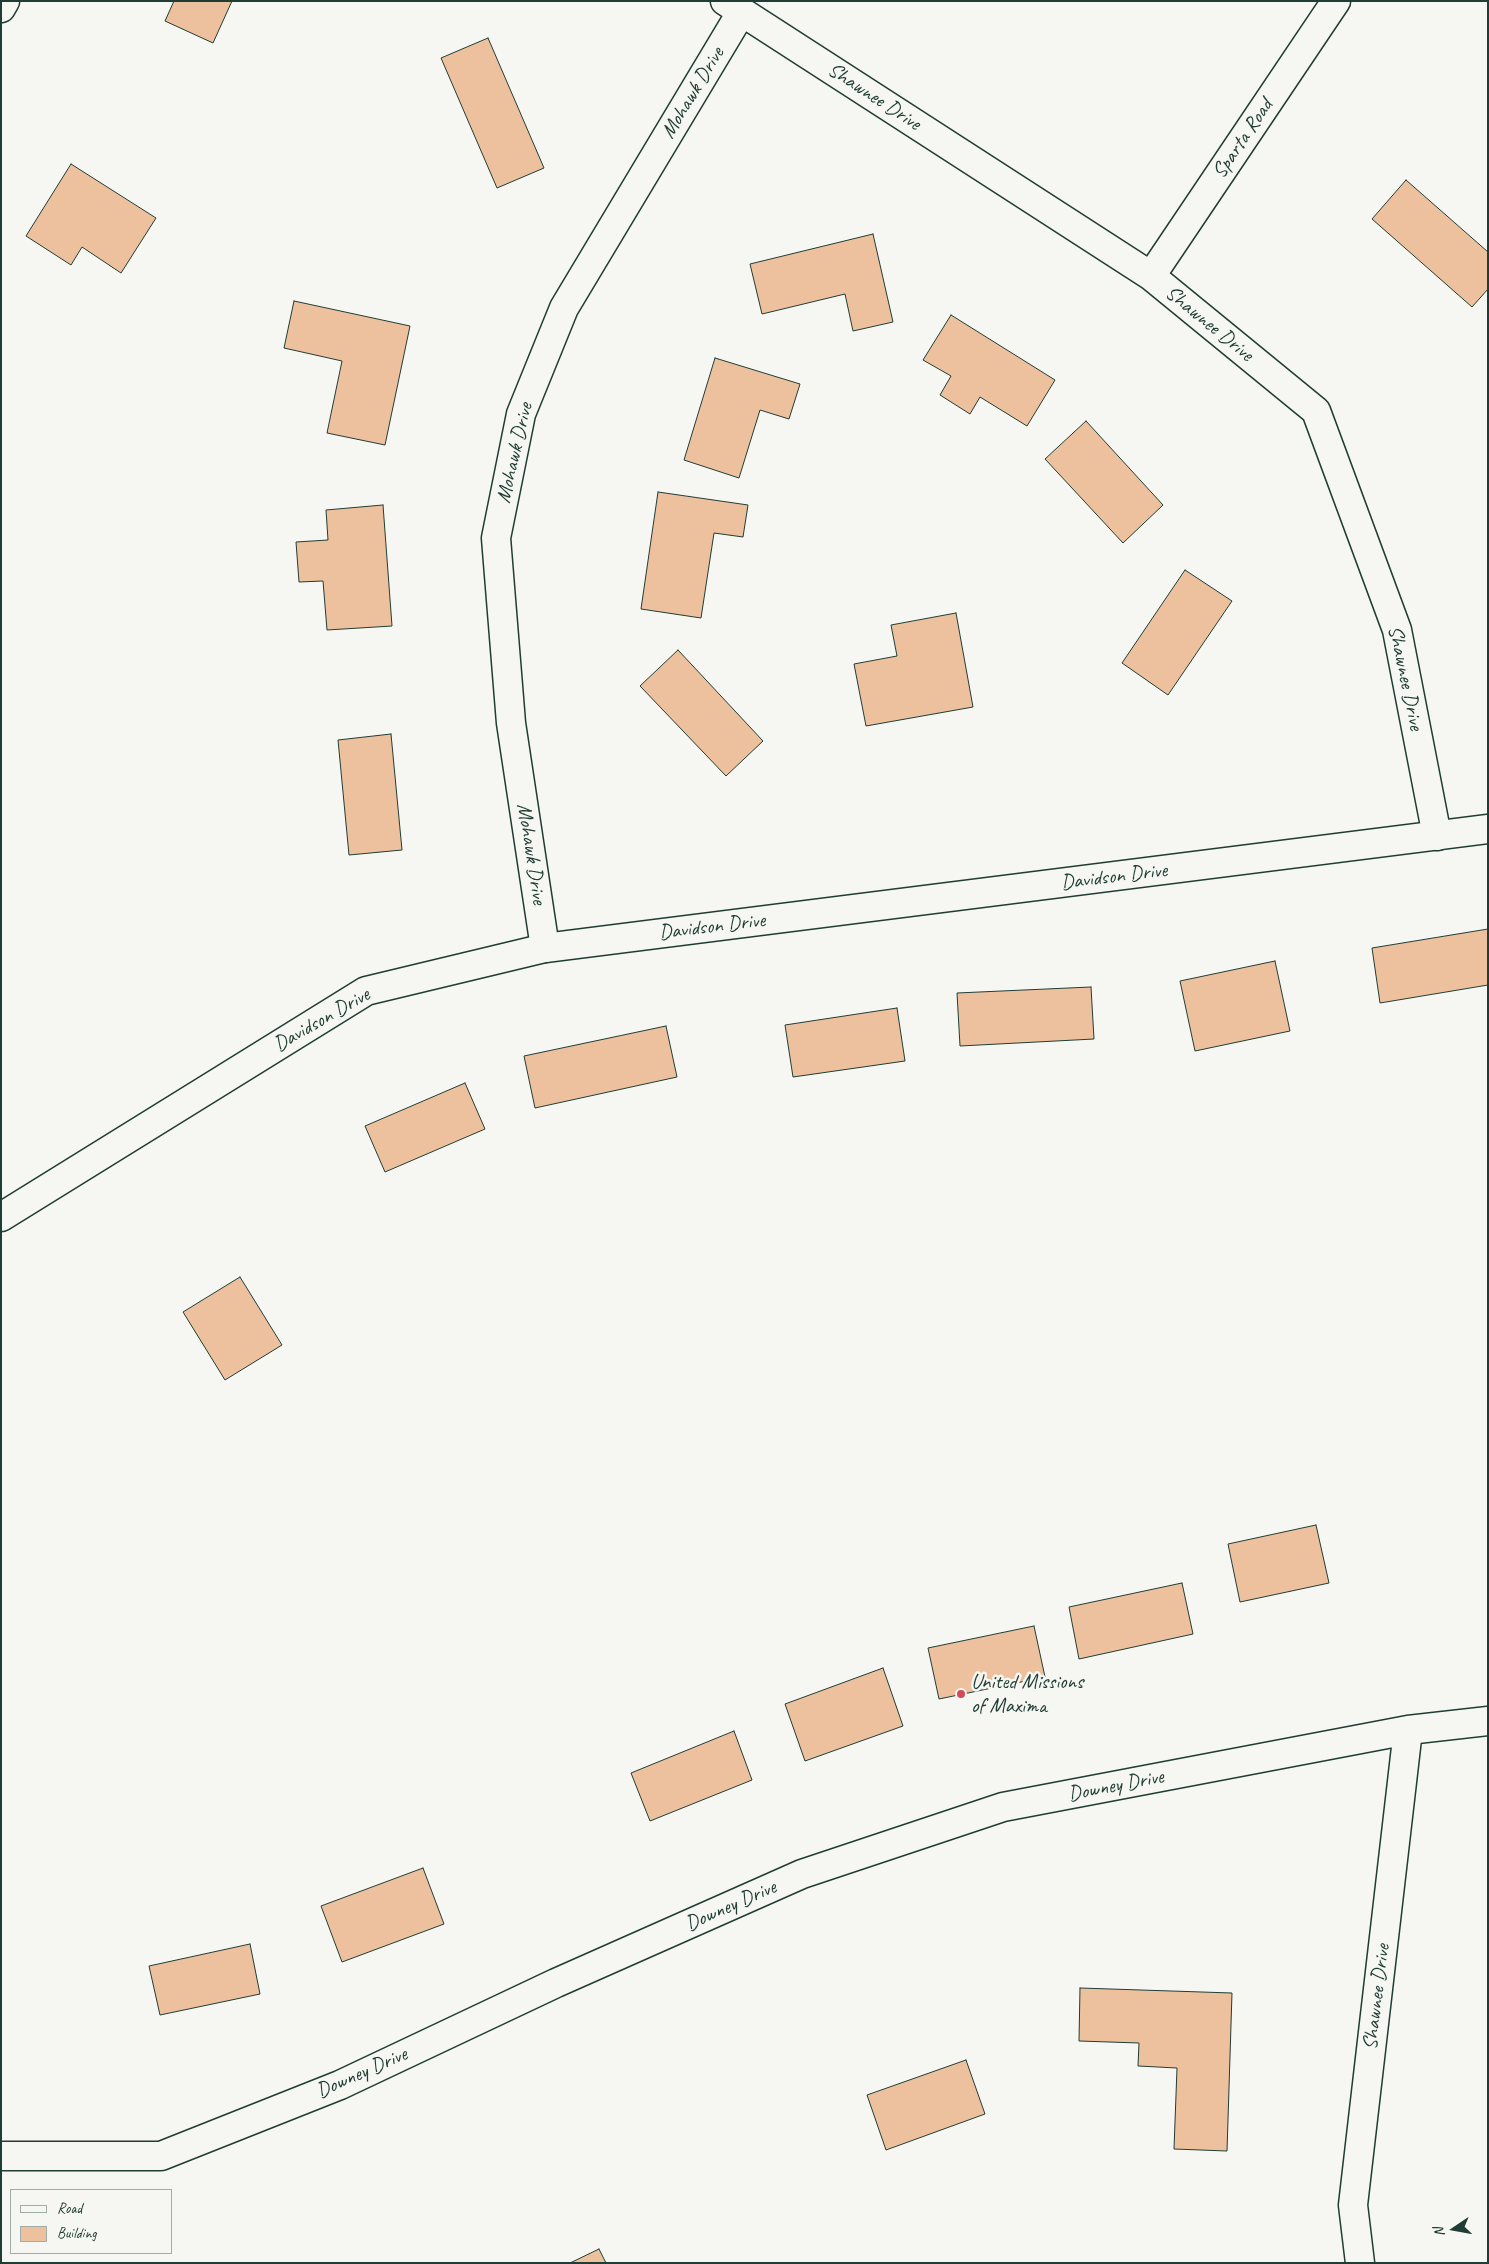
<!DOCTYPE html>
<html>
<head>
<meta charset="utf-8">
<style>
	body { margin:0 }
	#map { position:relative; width:1489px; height:2264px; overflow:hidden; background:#f6f6f2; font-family:Caveat,sans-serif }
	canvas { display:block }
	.frame { position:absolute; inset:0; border:2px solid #1f3d34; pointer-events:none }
	.legend { position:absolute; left:10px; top:2189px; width:162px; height:65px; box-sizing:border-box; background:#f6f6f2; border:1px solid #a0aca6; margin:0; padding:6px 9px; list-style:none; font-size:15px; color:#1f3d34 }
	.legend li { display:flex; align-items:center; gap:10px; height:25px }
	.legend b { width:25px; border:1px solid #a0aca6 }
	.north { position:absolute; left:1429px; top:2204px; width:50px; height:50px; -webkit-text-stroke:4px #f6f6f2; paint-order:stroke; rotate:258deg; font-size:14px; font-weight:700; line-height:20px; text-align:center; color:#1f3d34 }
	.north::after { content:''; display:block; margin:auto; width:18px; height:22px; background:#1f3d34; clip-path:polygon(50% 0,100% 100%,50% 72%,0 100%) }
</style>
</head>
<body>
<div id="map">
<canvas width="1489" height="2264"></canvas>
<div class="frame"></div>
<ul class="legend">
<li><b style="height:6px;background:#f6f6f2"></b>Road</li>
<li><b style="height:14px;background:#eec19e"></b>Building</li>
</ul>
<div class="north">N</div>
</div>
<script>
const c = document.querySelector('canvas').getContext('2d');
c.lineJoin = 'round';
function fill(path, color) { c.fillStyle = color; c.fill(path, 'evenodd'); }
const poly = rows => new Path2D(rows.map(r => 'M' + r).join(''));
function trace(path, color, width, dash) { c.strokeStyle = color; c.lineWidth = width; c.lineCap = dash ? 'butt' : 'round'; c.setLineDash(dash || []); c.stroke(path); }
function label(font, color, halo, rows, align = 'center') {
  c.font = font + ' Caveat,sans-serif'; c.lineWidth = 5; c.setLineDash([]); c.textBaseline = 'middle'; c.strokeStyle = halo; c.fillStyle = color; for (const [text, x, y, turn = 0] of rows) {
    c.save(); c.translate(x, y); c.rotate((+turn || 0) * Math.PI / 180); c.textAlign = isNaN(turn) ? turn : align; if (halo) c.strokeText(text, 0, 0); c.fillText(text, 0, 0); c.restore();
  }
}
const building = poly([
	[174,1,232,1,213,43,165,21,174,1],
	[488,38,544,168,497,188,441,58,488,38],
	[71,164,156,218,121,273,82,247,71,265,26,236,71,164],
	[1406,180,1488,252,1488,289,1472,307,1372,219,1406,180],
	[873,234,893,322,853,331,845,294,762,314,750,264,873,234],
	[294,301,410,326,385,445,327,433,342,361,284,348,294,301],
	[951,315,1055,380,1027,426,980,397,970,414,940,395,951,376,923,360,951,315],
	[715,358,800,384,789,419,760,410,739,478,684,460,715,358],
	[1086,421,1163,505,1123,543,1045,459,1086,421],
	[658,492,748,505,743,537,714,533,701,618,641,609,658,492],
	[383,505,392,626,327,630,323,581,299,582,296,542,328,540,326,510,383,505],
	[1185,570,1232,601,1168,695,1122,663,1185,570],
	[956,613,973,707,866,726,854,664,897,656,891,625,956,613],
	[678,650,763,741,726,776,640,686,678,650],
	[391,734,402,850,349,855,338,740,391,734],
	[1488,929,1488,985,1380,1003,1372,948,1488,929],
	[1275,961,1290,1031,1195,1051,1180,981,1275,961],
	[1091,987,1094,1039,960,1046,957,993,1091,987],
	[897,1008,905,1061,793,1077,785,1025,897,1008],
	[666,1026,677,1077,535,1108,524,1056,666,1026],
	[465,1083,485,1129,385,1172,365,1126,465,1083],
	[240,1277,282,1345,225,1380,183,1312,240,1277],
	[1316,1525,1329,1583,1240,1602,1228,1544,1316,1525],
	[1182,1583,1193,1634,1079,1659,1069,1607,1182,1583],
	[1034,1626,1045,1677,939,1699,928,1648,1034,1626],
	[883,1668,903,1726,805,1761,785,1704,883,1668],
	[734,1731,752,1780,650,1821,631,1773,734,1731],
	[423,1868,444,1924,342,1962,321,1906,423,1868],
	[250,1944,260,1994,160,2015,149,1966,250,1944],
	[1080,1988,1232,1993,1227,2151,1174,2149,1177,2068,1138,2066,1139,2043,1079,2041,1080,1988],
	[966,2060,985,2114,886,2150,867,2095,966,2060],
	[599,2249,606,2263,570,2263,599,2249]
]);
fill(building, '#eec19e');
trace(building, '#1f3d34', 1);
const minor = poly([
	[725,1,1151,276,1316,411,1397,630,1437,836],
	[1151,276,1336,1],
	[545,948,511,723,496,538,521,414,564,308,742,11],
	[1,2156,161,2156,340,2085,556,1983,802,1874,1003,1807,1408,1730,1488,1721],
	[1360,2263,1353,2205,1408,1730]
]);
const tertiary = poly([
	[1,8,5,1],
	[1,1217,366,991,545,948,1488,829]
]);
trace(minor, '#1f3d34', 31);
trace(tertiary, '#1f3d34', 31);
trace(minor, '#f6f6f2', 28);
trace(tertiary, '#f6f6f2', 28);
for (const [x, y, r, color] of [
	[961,1694,5,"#d1495b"]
]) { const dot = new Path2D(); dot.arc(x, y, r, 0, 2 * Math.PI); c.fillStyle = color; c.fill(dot); trace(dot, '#f6f6f2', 2); }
label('21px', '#1f3d34', '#f6f6f2', [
	["Mohawk Drive",693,93,-59],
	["Shawnee Drive",874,97,33],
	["Sparta Road",1243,139,-56],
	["Shawnee Drive",1209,324,39],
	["Mohawk Drive",515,453,-77],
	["Shawnee Drive",1405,678,78],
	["Mohawk Drive",531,854,81],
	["Davidson Drive",1114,877,-7],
	["Davidson Drive",712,927,-7],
	["Davidson Drive",322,1020,-30],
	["Downey Drive",1116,1786,-11],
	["Downey Drive",731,1906,-24],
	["Shawnee Drive",1377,1997,-83],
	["Downey Drive",362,2073,-24]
]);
label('21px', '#1f3d34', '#f6f6f2', [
	["United Missions",971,1682],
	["of Maxima",971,1706]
], 'left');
</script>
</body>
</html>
